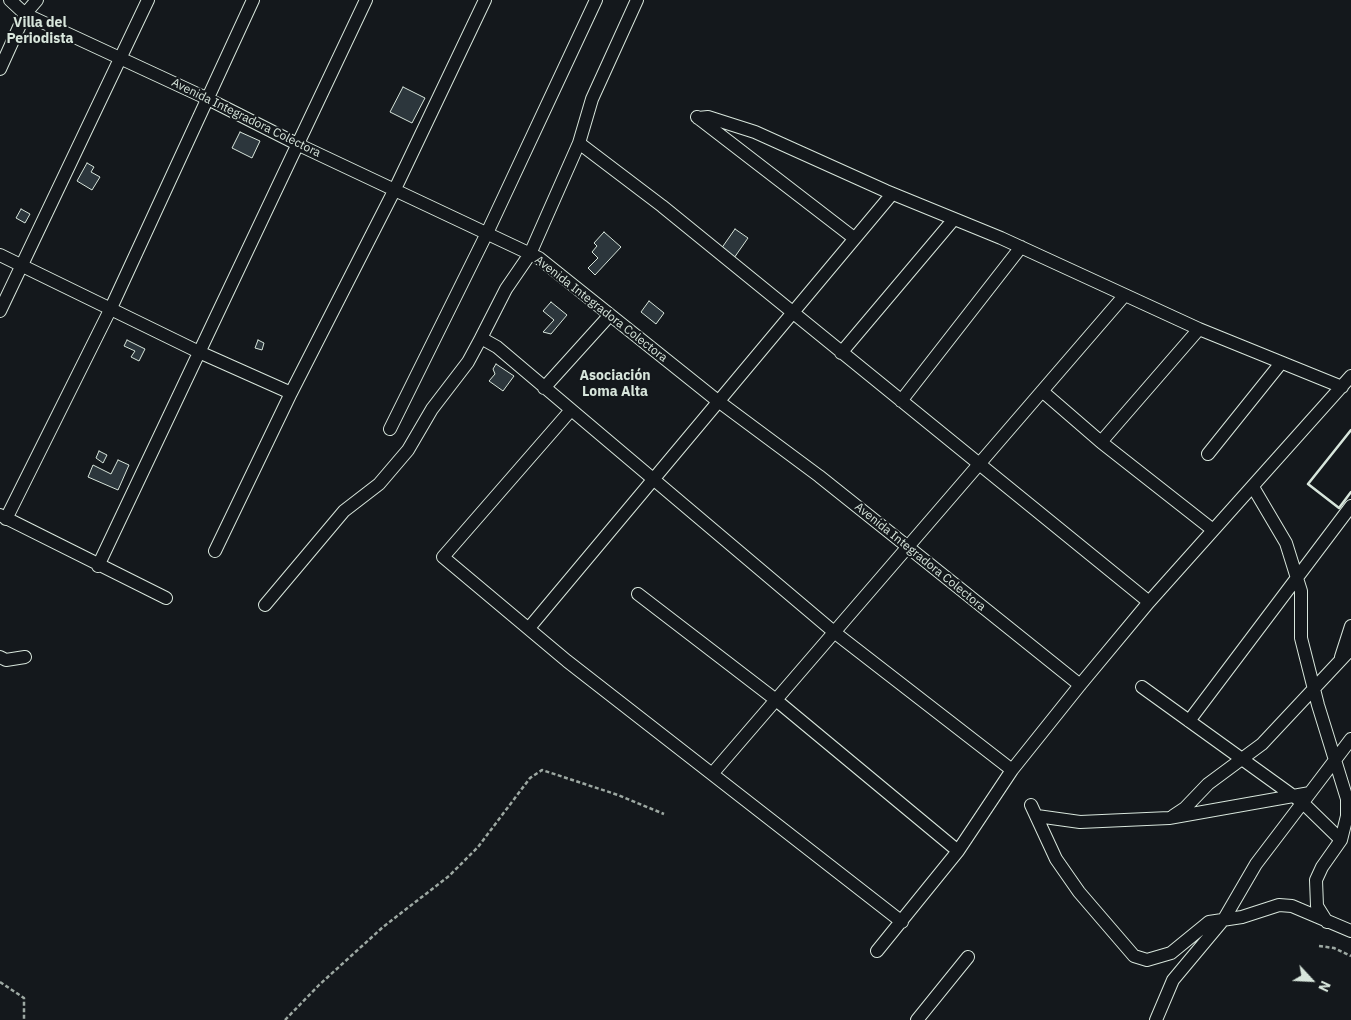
<!DOCTYPE html>
<html>
<head>
<meta charset="utf-8">
<style>
	body { margin:0 }
	#map { position:relative; width:1351px; height:1020px; overflow:hidden; background:#14181c; font-family:"IBM Plex Sans",sans-serif }
	canvas { display:block }
	.north { position:absolute; left:1286px; top:955px; width:50px; height:50px; -webkit-text-stroke:4px #14181c; paint-order:stroke; rotate:115deg; font-size:14px; font-weight:700; line-height:20px; text-align:center; color:#d8e6dc }
	.north::after { content:''; display:block; margin:auto; width:18px; height:22px; background:#d8e6dc; clip-path:polygon(50% 0,100% 100%,50% 72%,0 100%) }
</style>
</head>
<body>
<div id="map">
<canvas width="1351" height="1020"></canvas>
<div class="north">N</div>
</div>
<script>
const c = document.querySelector('canvas').getContext('2d');
c.lineJoin = 'round';
function fill(path, color) { c.fillStyle = color; c.fill(path, 'evenodd'); }
const poly = rows => new Path2D(rows.map(r => 'M' + r).join(''));
function trace(path, color, width, dash) { c.strokeStyle = color; c.lineWidth = width; c.lineCap = dash ? 'butt' : 'round'; c.setLineDash(dash || []); c.stroke(path); }
function label(font, color, halo, rows, align = 'center') {
  c.font = font + ' "IBM Plex Sans",sans-serif'; c.lineWidth = 4; c.setLineDash([]); c.textBaseline = 'middle'; c.strokeStyle = halo; c.fillStyle = color; for (const [text, x, y, turn = 0] of rows) {
    c.save(); c.translate(x, y); c.rotate((+turn || 0) * Math.PI / 180); c.textAlign = isNaN(turn) ? turn : align; if (halo) c.strokeText(text, 0, 0); c.fillText(text, 0, 0); c.restore();
  }
}
const building = poly([
	[403,87,425,98,412,123,390,112,403,87],
	[240,132,260,141,252,158,232,148,240,132],
	[87,163,94,167,91,172,100,177,92,190,77,181,87,163],
	[21,209,30,214,25,223,16,218,21,209],
	[735,229,748,238,734,258,721,249,735,229],
	[604,232,621,247,595,275,588,268,598,258,592,252,597,246,594,243,604,232],
	[649,301,664,313,656,324,641,312,649,301],
	[551,302,567,315,551,334,543,332,554,320,543,311,551,302],
	[127,340,145,349,139,361,131,357,135,351,124,346,127,340],
	[258,340,264,343,262,350,255,348,258,340],
	[496,364,514,376,503,391,489,381,495,374,493,369,496,364],
	[99,451,107,455,103,463,96,458,99,451],
	[118,460,129,465,118,490,88,477,93,465,111,474,118,460]
]);
fill(building, '#2c363c');
trace(building, '#d8e6dc', 1);
const minor = poly([
	[10,0,25,14,206,98,297,144,539,258,714,398,819,476,908,547,1080,685],
	[637,0,592,99,579,143,530,254,506,289,481,338,497,347,834,632,1012,770],
	[0,69,25,14,37,0],
	[697,117,854,238],
	[698,118,708,117,755,132,886,191,1001,238,1199,329,1342,387],
	[579,143,662,206,1149,602],
	[0,255,199,352,291,393],
	[0,311,148,0],
	[841,353,954,219],
	[544,388,609,316],
	[1042,391,1101,442,1213,530],
	[901,401,1021,247],
	[571,410,443,557,567,661,902,922],
	[390,429,487,233,596,0],
	[1101,442,1199,329],
	[1208,454,1281,363],
	[1253,487,1286,543,1301,591,1301,638,1318,705,1347,799,1347,816,1341,840,1322,867,1316,880,1317,906,1327,922],
	[0,515,166,598],
	[6,519,111,308,253,0],
	[215,551,291,393,395,189,485,0],
	[98,566,366,0],
	[638,594,776,700,958,851],
	[265,605,344,511,379,484,408,450,432,409,468,362,481,338],
	[529,628,892,194],
	[0,657,6,660,25,657],
	[1341,657,1351,626],
	[1142,687,1303,803,1341,840],
	[1189,721,1351,506],
	[712,774,1124,296],
	[1031,805,1056,859,1079,892,1134,956,1147,960,1171,953,1209,922,1242,917,1279,905,1292,906,1351,931],
	[1037,816,1080,822,1169,818,1310,793],
	[1173,816,1185,808,1208,784,1262,744,1351,649],
	[877,951,958,851,1012,770,1080,685,1149,602,1351,376],
	[917,1020,968,957],
	[1156,1020,1173,980,1224,919,1256,864,1351,739]
]);
trace(minor, '#d8e6dc', 14);
trace(poly([
	[1319,946,1334,948,1351,956],
	[0,982,24,998,24,1020],
	[285,1020,319,985,383,927,449,876,478,847,530,778,542,770,618,795,664,814]
]), '#9da8a2', 2.5, [4, 2.5]);
trace(minor, '#14181c', 12);
trace(poly([
	[1351,430,1308,484,1339,508,1351,492]
]), '#d8e6dc', 2.5);
label('12px', '#d8e6dc', '#14181c', [
	["Avenida Integradora Colectora",246,118,26],
	["Avenida Integradora Colectora",601,309,38],
	["Avenida Integradora Colectora",920,557,39]
]);
label('bold 14px', '#d8e6dc', '#14181c', [
	["Villa del",40,23],
	["Periodista",40,39],
	["Asociación",615,376],
	["Loma Alta",615,392]
]);
</script>
</body>
</html>
